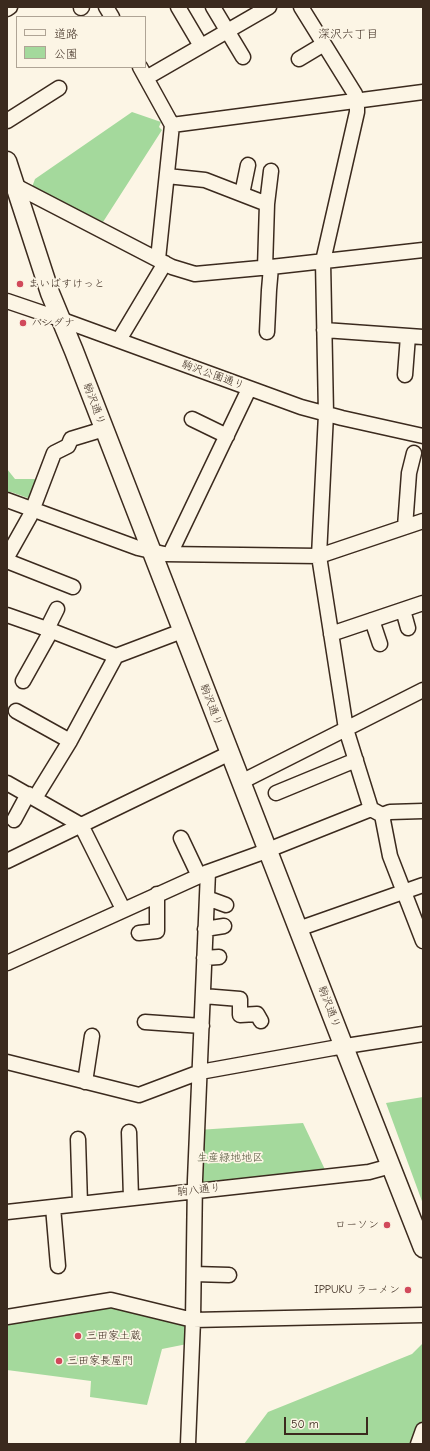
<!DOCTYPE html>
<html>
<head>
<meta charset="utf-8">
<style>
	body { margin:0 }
	#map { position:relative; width:430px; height:1451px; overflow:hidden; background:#fcf5e5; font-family:"Comic Neue","Klee One",sans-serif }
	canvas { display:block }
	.frame { position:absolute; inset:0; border:8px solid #3b2a1e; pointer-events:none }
	.legend { position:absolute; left:16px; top:16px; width:130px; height:52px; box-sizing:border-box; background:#fcf5e5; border:1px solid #afa495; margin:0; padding:5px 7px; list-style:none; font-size:12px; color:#3b2a1e }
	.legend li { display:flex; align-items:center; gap:8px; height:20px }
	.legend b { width:20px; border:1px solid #afa495 }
	.scale { position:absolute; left:284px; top:1417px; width:84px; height:18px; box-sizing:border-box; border:2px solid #3b2a1e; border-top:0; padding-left:5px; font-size:12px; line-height:14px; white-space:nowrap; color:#3b2a1e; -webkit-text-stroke:3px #fcf5e5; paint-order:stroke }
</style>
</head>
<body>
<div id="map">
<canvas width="430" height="1451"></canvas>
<div class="frame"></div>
<ul class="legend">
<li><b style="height:5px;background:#fcf5e5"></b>道路</li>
<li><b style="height:11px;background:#a4d99c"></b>公園</li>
</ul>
<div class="scale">50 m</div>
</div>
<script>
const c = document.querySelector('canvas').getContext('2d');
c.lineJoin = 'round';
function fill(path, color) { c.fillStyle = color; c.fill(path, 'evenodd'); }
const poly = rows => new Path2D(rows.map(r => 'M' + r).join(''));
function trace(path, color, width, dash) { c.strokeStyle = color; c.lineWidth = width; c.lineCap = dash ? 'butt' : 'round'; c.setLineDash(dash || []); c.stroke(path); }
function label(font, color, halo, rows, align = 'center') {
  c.font = font + ' "Comic Neue","Klee One",sans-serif'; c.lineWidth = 3.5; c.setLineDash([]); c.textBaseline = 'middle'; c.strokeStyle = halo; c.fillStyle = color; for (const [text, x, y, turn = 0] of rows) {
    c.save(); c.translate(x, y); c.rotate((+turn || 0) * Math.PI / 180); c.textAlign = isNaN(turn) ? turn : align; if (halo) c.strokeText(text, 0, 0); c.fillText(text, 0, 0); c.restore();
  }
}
fill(poly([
	[132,112,161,122,159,127,162,130,103,222,32,187,35,179],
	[7,469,15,479,39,479,32,498,28,498,11,492,7,492],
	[423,1097,423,1204,386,1103],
	[303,1123,328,1176,195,1191,198,1130],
	[111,1300,193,1320,192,1343,162,1349,147,1405,90,1397,91,1381,7,1370,7,1317],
	[423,1343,423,1444,244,1444,268,1412,412,1354]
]), '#a4d99c');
const minor = poly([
	[106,7,112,17],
	[178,7,201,46],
	[213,7,243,57],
	[301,7,355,94,357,102,357,112,323,261,326,414,319,556,346,729,371,809],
	[81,8,82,7],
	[7,9,10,7],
	[299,59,324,44],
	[140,67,172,125,158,259],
	[146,78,269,7],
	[7,121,59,88],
	[172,125,423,92],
	[167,176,205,180,267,204,265,268],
	[10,183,172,267,195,274,271,267,423,250],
	[242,194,248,165],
	[267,204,271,171],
	[7,301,60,319,301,407,342,418,423,436],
	[324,330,423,337],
	[267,332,269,290,271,267],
	[119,340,165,263],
	[405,375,408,336],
	[192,419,227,436],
	[7,500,138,548,164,554,319,556,423,521],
	[405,527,409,473,414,453],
	[170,554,249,389],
	[7,557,30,516,54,453,68,446,71,439,104,429],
	[7,561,73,587],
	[403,610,408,628],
	[7,615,47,629,116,656],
	[372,620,380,644],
	[47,629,57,609],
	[331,634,423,603],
	[23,681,51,631],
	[16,711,70,741],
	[241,782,423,690],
	[7,783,81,825,123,909],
	[276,793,356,760],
	[35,798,70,741,116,656,182,631],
	[382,815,390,856,423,941],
	[14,820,28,794],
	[181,838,199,876],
	[7,861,230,753],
	[207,898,226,905],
	[205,929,224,926],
	[298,929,423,885],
	[139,933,157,931,157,894],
	[204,958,219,957],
	[7,963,208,872,258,854,371,809,382,815,390,812,423,811],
	[203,996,240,999,240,1015,257,1014,261,1021],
	[145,1022,202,1026],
	[7,1062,139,1095,200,1072,333,1048,423,1034],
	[85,1082,92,1036],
	[129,1132,131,1198],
	[78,1139,80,1204],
	[53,1207,58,1266],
	[7,1212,369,1172,391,1166],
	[194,1274,229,1275],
	[7,1317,111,1300,193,1320,423,1315],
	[188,1444,193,1320,195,1180,208,872],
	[418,1444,423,1430]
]);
const major = poly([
	[7,161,50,293,74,351,344,1047,423,1248]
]);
trace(minor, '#3b2a1e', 17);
trace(major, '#3b2a1e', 21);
trace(minor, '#fcf5e5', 14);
trace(major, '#fcf5e5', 18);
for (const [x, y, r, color] of [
	[20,284,4,"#d1495b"],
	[23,323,4,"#d1495b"],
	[387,1225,4,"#d1495b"],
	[408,1290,4,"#d1495b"],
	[78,1336,4,"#d1495b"],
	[59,1361,4,"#d1495b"]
]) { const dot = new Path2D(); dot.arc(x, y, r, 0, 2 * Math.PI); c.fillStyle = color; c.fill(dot); trace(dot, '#fcf5e5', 1.5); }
label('11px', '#3b2a1e', '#fcf5e5', [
	["まいばすけっと",28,284],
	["バンダナ",31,323],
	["ローソン",379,1225,"right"],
	["IPPUKU ラーメン",400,1290,"right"],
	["三田家土蔵",86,1336],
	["三田家長屋門",67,1361]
], 'left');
label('11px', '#3b2a1e', '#fcf5e5', [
	["駒沢公園通り",213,375,20],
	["駒沢通り",94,404,69],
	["駒沢通り",211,705,69],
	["駒沢通り",329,1007,69],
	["駒八通り",199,1190,-6]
]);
label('11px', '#55563e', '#fcf5e5', [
	["生産緑地地区",230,1158]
]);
label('12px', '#3b2a1e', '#fcf5e5', [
	["深沢六丁目",348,35]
]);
</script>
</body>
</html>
